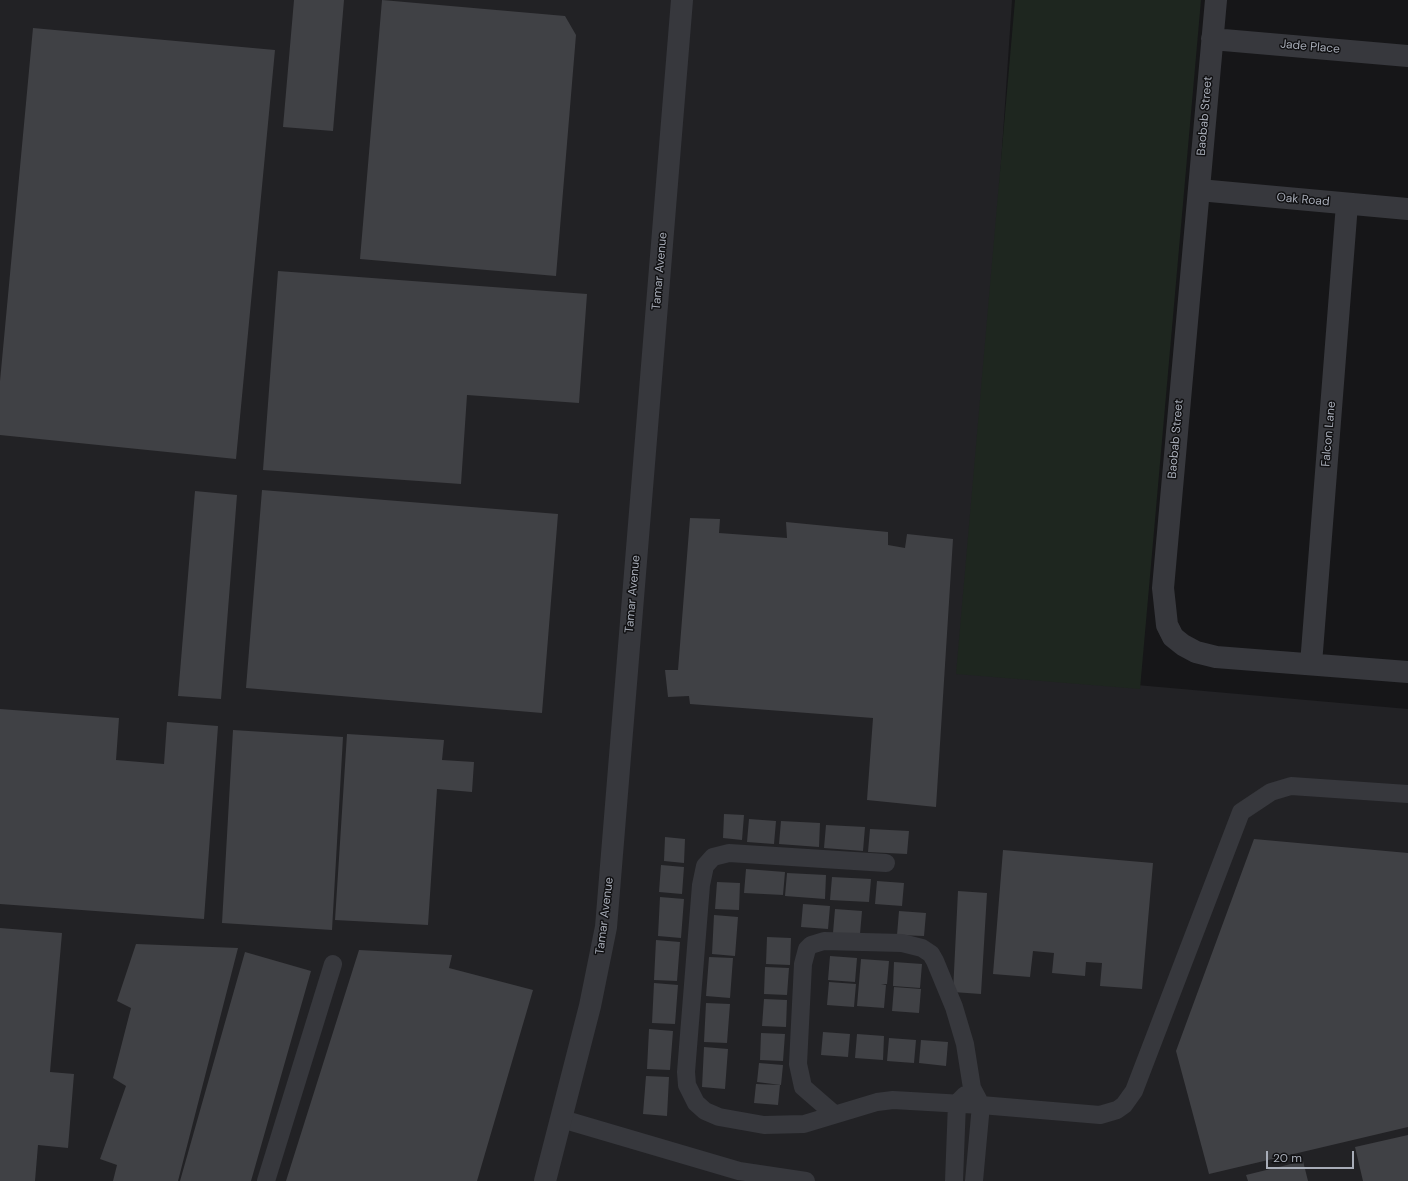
<!DOCTYPE html>
<html>
<head>
<meta charset="utf-8">
<style>
	body { margin:0 }
	#map { position:relative; width:1408px; height:1181px; overflow:hidden; background:#161618; font-family:"DM Sans",sans-serif }
	canvas { display:block }
	.scale { position:absolute; left:1266px; top:1151px; width:88px; height:18px; box-sizing:border-box; border:2px solid #a8adb8; border-top:0; padding-left:5px; font-size:12px; line-height:14px; white-space:nowrap; color:#a8adb8; -webkit-text-stroke:3px #111113; paint-order:stroke }
</style>
</head>
<body>
<div id="map">
<canvas width="1408" height="1181"></canvas>
<div class="scale">20 m</div>
</div>
<script>
const c = document.querySelector('canvas').getContext('2d');
c.lineJoin = 'round';
function fill(path, color) { c.fillStyle = color; c.fill(path, 'evenodd'); }
const poly = rows => new Path2D(rows.map(r => 'M' + r).join(''));
function trace(path, color, width, dash) { c.strokeStyle = color; c.lineWidth = width; c.lineCap = dash ? 'butt' : 'round'; c.setLineDash(dash || []); c.stroke(path); }
function label(font, color, halo, rows, align = 'center') {
  c.font = font + ' "DM Sans",sans-serif'; c.lineWidth = 3; c.setLineDash([]); c.textBaseline = 'middle'; c.strokeStyle = halo; c.fillStyle = color; for (const [text, x, y, turn = 0] of rows) {
    c.save(); c.translate(x, y); c.rotate((+turn || 0) * Math.PI / 180); c.textAlign = isNaN(turn) ? turn : align; if (halo) c.strokeText(text, 0, 0); c.fillText(text, 0, 0); c.restore();
  }
}
fill(poly([
	[0,0,1012,0,967,670,1408,709,1408,1181,0,1181]
]), '#222225');
fill(poly([
	[1015,0,1201,0,1140,689,956,674]
]), '#1e261f');
fill(poly([
	[294,0,344,0,333,131,283,127],
	[382,0,565,16,576,35,556,276,360,259],
	[33,28,275,50,236,459,0,435,0,381],
	[278,271,587,294,579,403,467,395,461,484,263,470],
	[262,490,558,514,542,713,246,688],
	[195,491,237,495,221,699,178,696],
	[690,518,720,519,719,533,787,538,786,522,888,532,888,545,905,548,907,534,953,539,936,807,867,800,873,718,690,704,689,696,668,697,665,670,678,670],
	[0,709,119,718,116,760,164,764,167,722,218,726,204,919,0,904],
	[233,730,343,737,332,930,222,923],
	[347,734,444,740,442,760,474,762,472,792,437,789,428,925,335,920],
	[724,814,744,815,742,840,723,838],
	[749,819,776,821,774,844,747,842],
	[781,821,820,823,819,847,779,844],
	[826,825,865,827,863,851,824,848],
	[870,829,909,831,907,854,868,852],
	[665,837,685,839,684,863,664,861],
	[1254,839,1408,853,1408,1127,1209,1174,1176,1051],
	[1003,850,1153,863,1142,989,1100,986,1102,963,1086,962,1085,976,1052,973,1054,953,1033,951,1030,977,993,974],
	[661,865,684,867,682,894,659,892],
	[746,869,785,872,783,895,744,893],
	[787,873,826,875,825,899,785,896],
	[832,877,871,879,869,902,830,900],
	[877,881,904,883,902,906,875,904],
	[717,882,740,883,739,910,715,909],
	[958,891,987,893,981,994,953,992],
	[660,897,684,899,681,938,658,936],
	[803,904,830,906,828,929,801,927],
	[835,909,862,911,860,934,833,933],
	[899,911,926,913,924,936,897,935],
	[714,915,738,917,735,956,712,954],
	[0,928,62,933,50,1072,74,1074,68,1148,38,1145,35,1181,0,1181],
	[767,937,791,938,790,965,766,964],
	[656,940,680,942,677,981,654,980],
	[136,944,238,948,178,1181,113,1181,117,1165,100,1159,126,1086,113,1078,131,1008,117,1001],
	[359,950,452,955,449,968,533,990,477,1181,286,1181],
	[245,952,311,971,251,1181,180,1181],
	[830,956,857,958,855,982,828,980],
	[709,957,733,958,730,998,706,996],
	[861,959,889,961,887,984,881,984,886,985,884,1008,857,1006],
	[894,962,922,964,920,988,893,986],
	[765,967,789,968,787,995,764,994],
	[829,982,856,984,854,1007,827,1005],
	[654,983,678,985,675,1024,652,1023],
	[894,987,921,989,919,1013,892,1011],
	[764,999,787,1000,786,1027,762,1026],
	[706,1003,730,1004,727,1043,704,1042],
	[649,1029,673,1031,670,1070,647,1069],
	[823,1032,850,1034,848,1057,821,1055],
	[761,1033,785,1034,783,1061,760,1060],
	[857,1034,884,1036,883,1060,855,1058],
	[889,1038,916,1040,914,1063,887,1061],
	[921,1040,948,1042,946,1066,919,1063],
	[704,1047,728,1049,725,1089,702,1087],
	[759,1063,783,1065,781,1085,757,1082],
	[646,1076,669,1077,667,1116,643,1114],
	[756,1084,780,1085,778,1105,754,1103],
	[1408,1135,1408,1181,1363,1181,1355,1147],
	[1303,1161,1308,1181,1248,1181,1246,1175]
]), '#404145');
trace(poly([
	[886,863,729,853,713,857,705,866,701,885,686,1072,687,1085,696,1103,705,1111,719,1117,764,1125,804,1124,877,1102,893,1100,981,1105,1100,1115,1117,1110,1124,1105,1134,1091,1241,812,1271,792,1291,786,1408,794],
	[834,1114,803,1087,798,1064,803,964,807,949,811,945,824,941,902,943,922,948,931,954,935,961,954,1007,965,1044,972,1088,981,1105,974,1181],
	[562,1119,739,1171,806,1181],
	[266,1181,333,964],
	[954,1181,957,1103,965,1095]
]), '#37383d', 18);
trace(poly([
	[1216,0,1163,588,1167,625,1173,637,1183,645,1196,652,1216,657,1408,672],
	[1212,39,1408,56],
	[1199,190,1408,209],
	[1311,664,1347,204],
	[545,1181,590,1006,606,927,682,0]
]), '#37383d', 22);
label('12px', '#a8adb8', '#111113', [
	["Jade Place",1310,47,5],
	["Baobab Street",1205,116,-85],
	["Oak Road",1303,200,5],
	["Tamar Avenue",660,271,-85],
	["Falcon Lane",1329,434,-85],
	["Baobab Street",1176,439,-85],
	["Tamar Avenue",633,594,-85],
	["Tamar Avenue",605,916,-83]
]);
</script>
</body>
</html>
